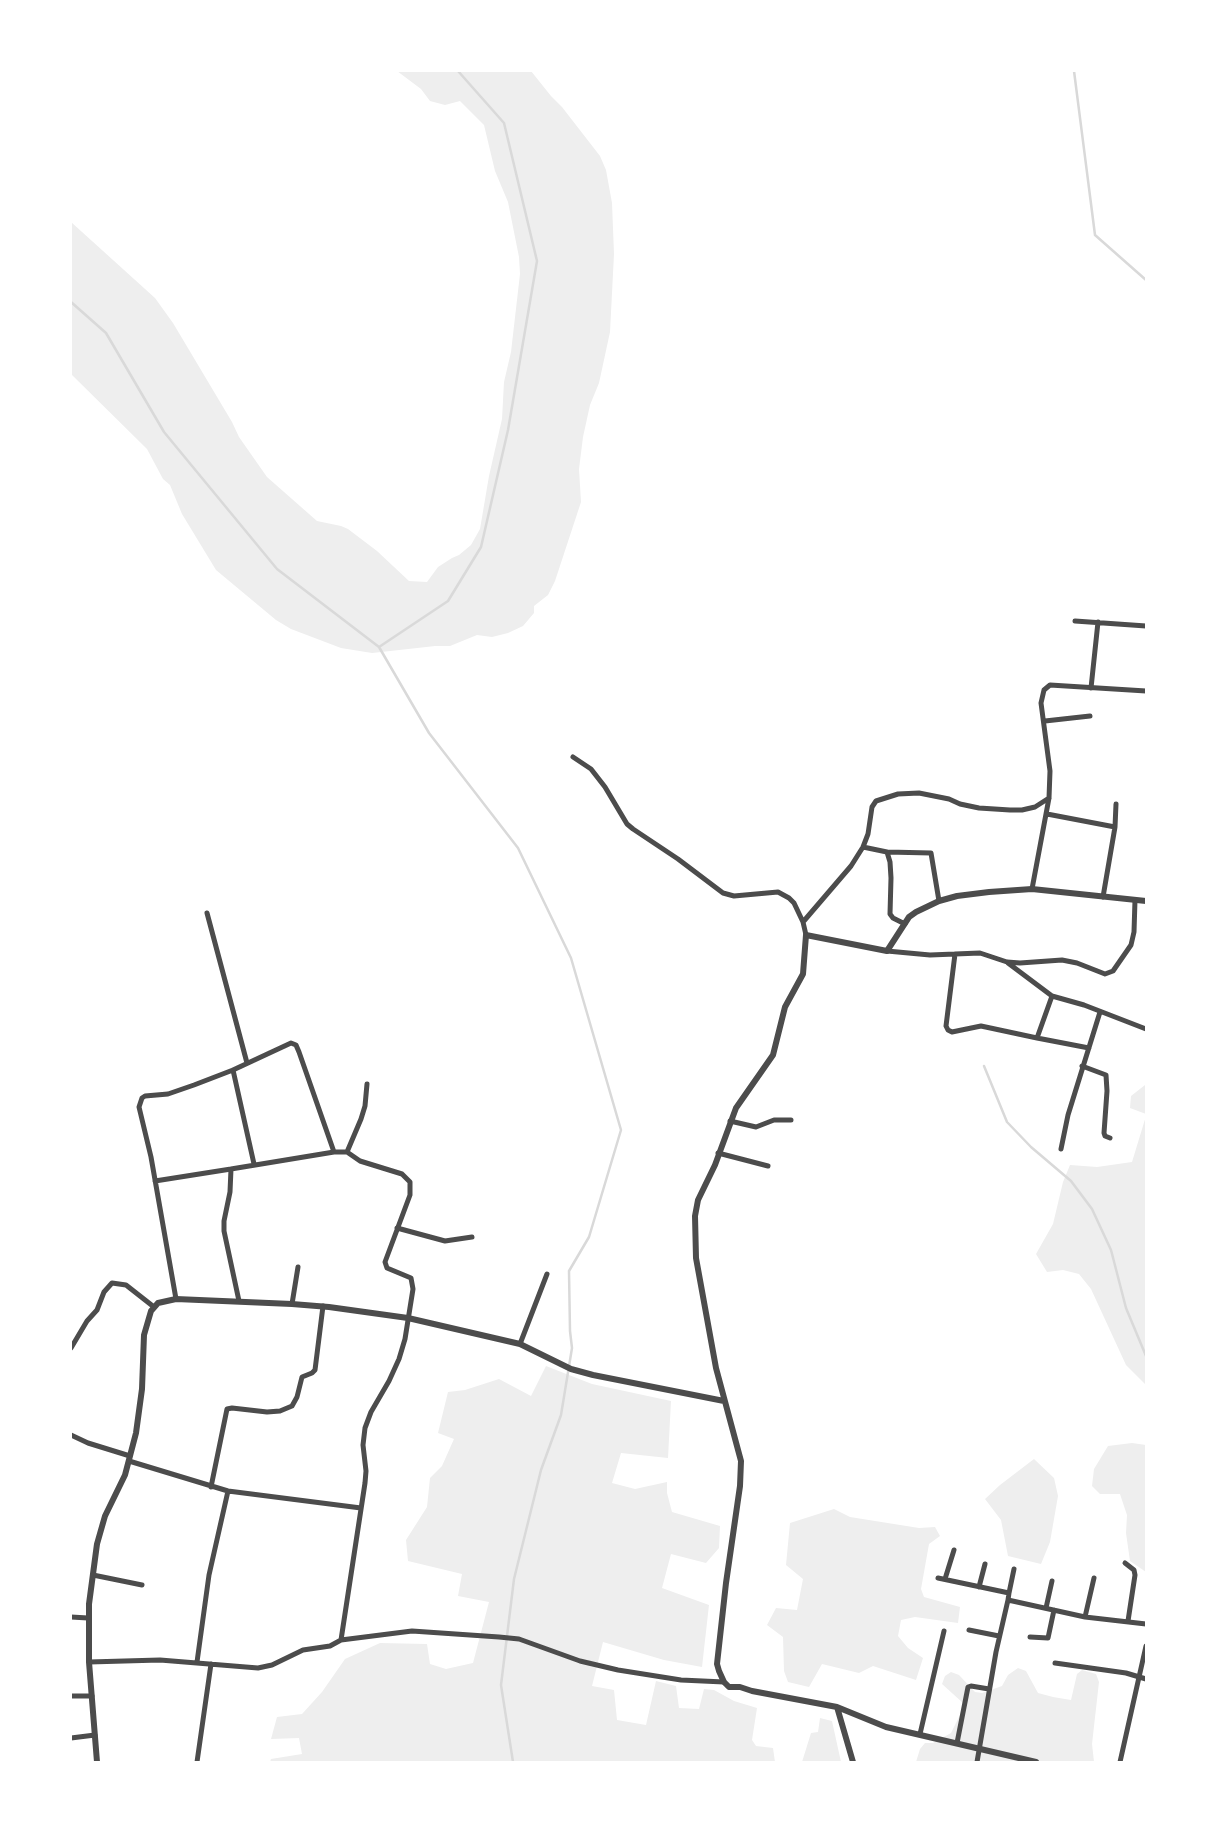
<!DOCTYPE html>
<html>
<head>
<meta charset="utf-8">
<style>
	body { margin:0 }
	#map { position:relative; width:1217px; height:1833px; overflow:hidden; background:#fff; font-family:"Roboto Condensed",sans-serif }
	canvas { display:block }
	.frame { position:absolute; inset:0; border:72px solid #fff; pointer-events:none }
</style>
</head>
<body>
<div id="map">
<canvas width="1217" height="1833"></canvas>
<div class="frame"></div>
</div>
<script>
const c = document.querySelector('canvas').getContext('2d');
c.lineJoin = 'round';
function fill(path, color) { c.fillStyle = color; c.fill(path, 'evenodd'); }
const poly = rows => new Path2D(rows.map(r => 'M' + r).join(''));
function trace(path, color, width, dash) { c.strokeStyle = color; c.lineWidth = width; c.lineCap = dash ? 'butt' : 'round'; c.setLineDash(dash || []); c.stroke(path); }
fill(poly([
	[397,71,531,71,551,96,562,107,600,156,606,170,612,203,614,254,610,332,599,383,590,405,583,437,579,469,581,502,555,581,548,595,534,606,534,613,523,626,508,633,492,637,477,635,450,646,435,646,372,653,341,648,291,629,276,620,216,570,182,514,170,485,163,479,147,449,71,374,71,222,155,298,173,323,232,422,239,437,267,477,317,521,341,526,348,529,377,551,409,581,427,582,438,567,452,558,459,555,471,545,480,529,489,476,502,419,504,382,511,352,520,274,519,257,508,202,495,171,484,125,460,101,445,105,430,101,421,89],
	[1146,1081,1146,1114,1130,1108,1131,1096,1145,1085],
	[1146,1116,1146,1385,1126,1365,1091,1289,1079,1274,1063,1270,1047,1272,1036,1254,1053,1224,1063,1182,1070,1165,1097,1167,1132,1162],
	[546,1366,592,1384,671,1401,668,1458,621,1453,612,1483,635,1489,667,1482,667,1493,672,1512,720,1526,719,1548,706,1563,671,1554,662,1588,709,1605,702,1667,664,1660,603,1642,592,1686,614,1690,617,1720,646,1725,656,1681,676,1686,679,1708,699,1709,704,1689,714,1690,734,1701,757,1708,752,1740,756,1746,773,1748,775,1762,270,1762,271,1759,302,1754,299,1738,271,1739,277,1717,302,1714,322,1692,345,1659,380,1643,427,1644,430,1664,446,1669,473,1663,489,1602,458,1596,462,1574,408,1561,406,1540,427,1507,430,1478,442,1466,454,1439,438,1433,448,1392,465,1390,499,1379,531,1396],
	[1132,1443,1146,1445,1146,1572,1130,1561,1126,1533,1127,1515,1120,1494,1100,1494,1092,1486,1094,1469,1108,1446],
	[1034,1459,1054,1478,1058,1496,1050,1542,1041,1564,1008,1556,1001,1520,985,1499,1000,1485],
	[834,1509,850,1517,919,1528,935,1527,940,1536,929,1544,921,1589,924,1597,960,1607,958,1623,915,1617,901,1620,898,1636,908,1648,923,1658,916,1680,873,1666,859,1673,822,1664,809,1687,788,1682,784,1671,783,1637,767,1625,776,1608,797,1610,803,1579,786,1565,790,1523],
	[1018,1668,1026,1671,1038,1693,1053,1697,1071,1700,1077,1674,1082,1670,1096,1674,1099,1682,1092,1744,1094,1762,916,1762,920,1749,925,1743,933,1743,951,1733,960,1715,963,1703,942,1684,945,1676,951,1672,959,1675,975,1692,982,1693,1002,1686,1008,1675],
	[820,1718,832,1721,841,1762,802,1762,811,1733,818,1732]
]), '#eee');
trace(poly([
	[1074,71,1095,235,1146,280],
	[71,302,106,333,164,432,277,569,379,647,429,733,518,848,571,958,621,1130,589,1237,569,1271,570,1331,572,1348,561,1415,541,1470,514,1579,501,1685,513,1762],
	[379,647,448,601,481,547,508,430,537,261,504,123,458,71],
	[984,1066,1007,1122,1031,1147,1071,1181,1092,1209,1111,1250,1126,1308,1146,1356]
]), '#d9d9d9', 2.5);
trace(poly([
	[1075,621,1146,626],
	[1091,688,1098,622],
	[1045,721,1090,716],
	[573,757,591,769,605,787,627,824,633,829,678,859,723,893,734,896,778,892,789,898,794,903,803,922,806,935],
	[1047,814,1115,827,1103,897],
	[1115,827,1116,804],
	[863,847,887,852,890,862,891,878,890,914,893,918,905,924],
	[887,852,931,853,939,901],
	[1032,889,1049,798,1050,771,1041,703,1044,690,1050,685,1146,691],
	[207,913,247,1063],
	[803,922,851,866,863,847,868,834,872,807,876,801,898,794,919,793,949,799,960,804,979,808,1010,810,1022,810,1035,807,1049,798],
	[887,951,930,955,980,953,1007,962,1020,963,1062,960,1077,963,1105,974,1113,971,1131,945,1134,932,1135,900],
	[955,954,946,1026,948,1030,952,1032,981,1026,1037,1038,1052,996],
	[1008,963,1052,996,1084,1005,1146,1029],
	[1037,1038,1089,1048],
	[1082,1066,1106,1075,1107,1091,1104,1133,1105,1136,1110,1138],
	[233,1070,254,1164],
	[730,1121,756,1127,774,1120,791,1120],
	[1061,1149,1068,1115,1100,1012],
	[347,1152,361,1119,365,1106,367,1084],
	[718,1153,768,1166],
	[155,1181,231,1169],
	[397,1228,445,1241,472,1237],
	[176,1299,151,1157,139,1107,142,1098,145,1096,168,1094,194,1085,233,1070,291,1043,296,1045,299,1052,334,1152],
	[292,1304,298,1267],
	[520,1344,547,1274],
	[71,1348,87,1321,97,1310,104,1292,112,1283,126,1285,154,1307],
	[71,1435,88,1443,130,1456],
	[129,1461,228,1491,361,1508],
	[211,1487,227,1409,232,1408,267,1412,280,1411,292,1406,297,1397,302,1377,312,1373,315,1370,323,1306],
	[1125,1563,1134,1570,1135,1575,1128,1621],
	[93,1575,142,1585],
	[938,1578,1009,1593,1008,1600],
	[945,1579,954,1550],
	[979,1587,985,1564],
	[1009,1593,1014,1569],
	[1046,1608,1052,1581],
	[71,1617,88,1618],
	[1085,1617,1094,1578],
	[969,1630,999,1636],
	[1030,1637,1048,1638,1054,1610],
	[341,1640,412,1631,499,1637,519,1639,580,1661,618,1670,681,1680,724,1682],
	[89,1662,160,1660,258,1668,272,1665,303,1650,330,1646,341,1640,365,1483,366,1471,363,1445,365,1428,371,1412,389,1381,399,1359,405,1339,413,1289,411,1278,387,1268,385,1262,410,1195,410,1182,402,1174,360,1161,347,1152,334,1152,231,1169,230,1192,224,1221,224,1231,239,1301],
	[197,1662,209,1575,228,1491],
	[1055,1663,1126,1673,1146,1679],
	[71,1696,92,1696],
	[920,1734,944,1631],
	[71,1738,95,1735],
	[957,1743,968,1687,971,1686,989,1689],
	[197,1762,211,1664],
	[977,1762,996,1652,1008,1600,1085,1617,1146,1624],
	[1120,1762,1146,1646]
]), '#4c4c4c', 5);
trace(poly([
	[837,1707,886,1727,1036,1762],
	[97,1762,89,1662,89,1604,97,1544,105,1516,125,1475,136,1433,142,1389,144,1335,151,1311,158,1303,176,1299,292,1304,329,1307,408,1318,520,1344,571,1369,593,1375,724,1401],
	[853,1762,837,1707,752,1691,740,1687,729,1687,724,1682,719,1671,717,1664,726,1583,740,1486,741,1461,716,1368,696,1258,695,1216,698,1200,715,1165,736,1108,773,1055,785,1007,803,974,806,935,887,951,909,917,916,912,939,901,957,896,989,892,1032,889,1146,901]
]), '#4c4c4c', 6);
</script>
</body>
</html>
